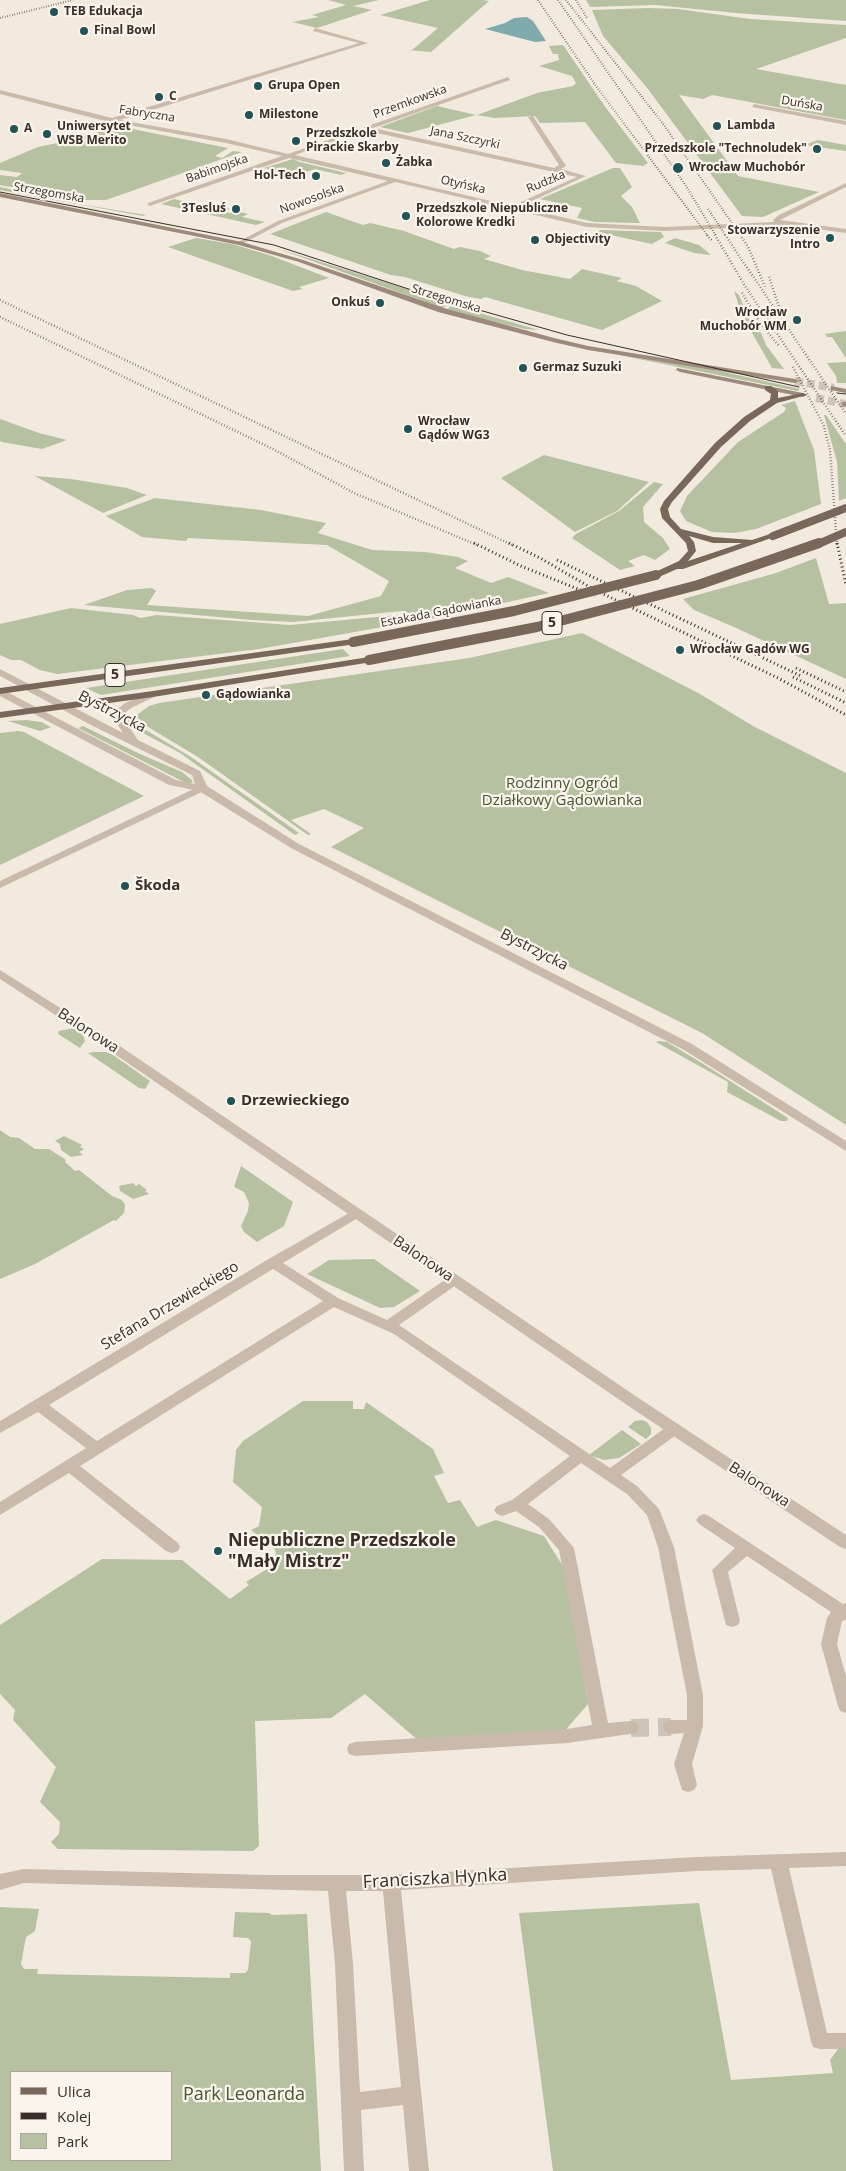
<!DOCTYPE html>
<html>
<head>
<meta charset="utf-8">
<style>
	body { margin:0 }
	#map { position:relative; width:846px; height:2171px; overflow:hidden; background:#f2eadf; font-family:"Open Sans",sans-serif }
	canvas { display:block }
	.legend { position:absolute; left:10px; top:2071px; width:162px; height:90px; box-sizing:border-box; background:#faf4ec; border:1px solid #aca59e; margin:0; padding:6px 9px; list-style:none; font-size:15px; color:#382f2a }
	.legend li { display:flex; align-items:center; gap:10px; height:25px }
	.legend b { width:25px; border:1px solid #aca59e }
</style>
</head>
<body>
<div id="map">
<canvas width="846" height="2171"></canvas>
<ul class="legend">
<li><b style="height:6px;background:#79675c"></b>Ulica</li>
<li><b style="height:6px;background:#382f2a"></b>Kolej</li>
<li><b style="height:14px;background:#b5c1a0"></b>Park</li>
</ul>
</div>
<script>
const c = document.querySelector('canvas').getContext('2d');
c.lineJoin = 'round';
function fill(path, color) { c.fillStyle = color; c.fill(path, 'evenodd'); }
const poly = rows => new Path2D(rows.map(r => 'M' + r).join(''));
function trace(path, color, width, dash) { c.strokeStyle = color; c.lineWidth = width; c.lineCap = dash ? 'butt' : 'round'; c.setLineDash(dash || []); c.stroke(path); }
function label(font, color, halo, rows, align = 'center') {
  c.font = font + ' "Open Sans",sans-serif'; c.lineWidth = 4.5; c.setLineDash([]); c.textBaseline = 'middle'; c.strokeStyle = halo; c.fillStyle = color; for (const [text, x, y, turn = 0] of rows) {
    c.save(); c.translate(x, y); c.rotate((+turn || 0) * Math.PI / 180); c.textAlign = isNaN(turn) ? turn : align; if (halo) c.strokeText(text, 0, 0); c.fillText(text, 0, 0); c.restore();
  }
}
fill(poly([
	[328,0,379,0,353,6,372,10,317,28,292,22,319,17,312,15,346,5],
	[430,0,483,0,489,1,431,52,407,50,412,50,438,28,380,15],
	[586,0,846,0,846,21,736,13,655,5,590,7],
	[649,8,678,9,750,19,846,25,846,38,756,69,846,85,846,120,712,95,703,99,679,95,738,176,819,192,763,217,742,216,648,89,603,36,592,10],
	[563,45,606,108,648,163,643,166,616,163,585,122,540,123,535,116,494,118,477,115,537,93,573,86,576,83,572,76,539,66,559,60,558,54,553,54,549,46],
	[437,106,476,115,408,133,380,127],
	[117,126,228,148,215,156,222,158,233,151,242,152,106,200,82,200,0,185,0,175,17,177,22,173,0,170,0,163,38,147,72,140],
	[818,140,846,145,846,151,804,145],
	[293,159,300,162,346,173,341,175,315,169,303,173,284,173,264,168],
	[613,168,620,168,632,187,621,196,632,207,640,223,595,222,577,218,582,208,540,199],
	[0,187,85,205,146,215,143,216,0,190],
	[174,199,210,208,218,206,225,207,230,209,224,212,230,213,236,211,248,214,242,217,265,222,256,225,161,204],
	[326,212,363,225,370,223,404,231,454,249,460,247,480,251,491,256,484,259,522,270,570,279,582,269,622,278,617,281,636,286,662,301,602,330,485,297,481,299,465,296,405,277,391,275,270,234],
	[601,230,661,232,664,237,652,244,597,232],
	[196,238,232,244,269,255,329,278,299,287,303,289,293,291,168,247],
	[675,238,699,245,711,255,694,253,665,243],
	[276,248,443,300,438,303,446,306,442,308,429,303],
	[734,291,739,295,749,319,761,333,766,345,784,369,772,368,742,315],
	[451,305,539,330,525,329,486,320,448,309],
	[846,331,846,358,832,337,827,337,825,334],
	[614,354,688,364,800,389,798,391],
	[846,362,846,383,837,383,836,376,827,363],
	[795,401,814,450,821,504,756,529,734,533,712,532,686,521,680,511,687,496,738,442,784,412,786,408,781,405],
	[824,415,826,415,846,444,846,498,839,501,837,462],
	[0,419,39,433,67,440,42,449,2,442,0,441],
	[544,455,649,482,617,511,575,532,501,478],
	[35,476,71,479,127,488,147,495,103,513],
	[654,482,663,484,643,507,644,522,663,538,670,549,655,560,644,555,628,561,635,566,620,570,572,538,576,534,619,511],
	[155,498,261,510,326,523,318,533,372,550,425,552,458,557,468,561,455,568,491,583,508,577,549,593,430,619,402,611,293,622,252,620,84,605,127,590,152,588,156,591,147,605,308,616,381,596,389,581,327,545,188,538,186,541,142,537,106,516],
	[816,558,829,604,846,603,846,679,734,627,694,610,683,599,776,573],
	[71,608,133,615,140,618,157,615,290,625,399,615,409,617,417,621,259,649,57,674,40,670,21,660,11,660,0,655,0,624],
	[582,633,700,694,753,726,846,773,846,1125,702,1033,331,847,364,828,324,809,291,820,311,834,308,835,198,757,133,718,149,706,159,703,469,658],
	[343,649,350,656,101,695,86,688],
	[126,718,191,757,299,833,295,835,180,753,132,727],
	[26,720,41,722,51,727,40,731,8,721],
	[83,726,140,754,182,772,193,781,190,784,184,782,78,728],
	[18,731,24,732,144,796,0,865,0,733],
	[74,1028,83,1035,85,1041,80,1048,58,1034,59,1031],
	[658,1041,667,1042,705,1065,788,1118,787,1121,781,1121,727,1092,728,1082,656,1042],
	[95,1052,106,1052,113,1055,150,1081,145,1089,139,1088,88,1053],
	[0,1130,10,1137,19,1138,35,1149,49,1149,66,1160,65,1162,75,1171,79,1170,112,1196,122,1200,125,1205,124,1213,116,1221,114,1220,35,1264,0,1279],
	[64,1136,82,1145,80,1147,84,1149,79,1152,83,1155,71,1157,61,1150,60,1144,55,1141],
	[241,1166,293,1202,284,1226,257,1242,244,1232,241,1226,248,1211,249,1203,244,1192,234,1187],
	[133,1183,136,1186,139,1184,147,1190,145,1191,149,1194,133,1199,120,1191,119,1186],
	[374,1259,420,1291,394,1307,380,1308,307,1274,329,1260],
	[303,1401,353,1401,353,1409,364,1409,366,1402,433,1449,444,1473,434,1476,448,1503,460,1500,477,1527,496,1520,544,1536,564,1568,588,1704,563,1733,420,1742,365,1694,331,1718,255,1721,259,1846,253,1851,58,1849,51,1842,59,1834,60,1822,40,1802,56,1767,13,1720,15,1710,0,1694,0,1625,102,1559,182,1560,230,1599,249,1585,246,1582,272,1566,276,1553,274,1548,251,1530,259,1526,262,1507,233,1482,236,1450,243,1441],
	[642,1420,647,1422,651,1428,651,1434,646,1439,628,1427,635,1421],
	[622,1430,641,1444,619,1458,604,1460,589,1455],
	[699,1903,731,2080,833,2073,830,2060,838,2049,846,2049,846,2171,553,2171,519,1913],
	[0,1907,39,1909,35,1931,26,1937,21,1964,24,1969,38,1969,37,1974,230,1978,230,1973,245,1973,248,1970,251,1941,248,1938,233,1937,235,1912,269,1913,272,1915,307,1914,321,2171,0,2171],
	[11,2072,171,2072,171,2160,11,2160]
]), '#b5c1a0');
fill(poly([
	[527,17,533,21,546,41,535,42,485,29,505,23,514,18]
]), '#7fabae');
trace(poly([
	[631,1728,671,1727]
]), '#cdc5bb', 18, [18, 9]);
trace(poly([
	[795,381,834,388],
	[816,398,845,404]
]), '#cdc5bb', 8, [8, 4]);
fill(poly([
	[315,28,368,43,120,120,226,139,288,154,508,77,510,80,373,128,554,168,559,165,528,117,533,116,566,166,561,169,586,176,519,207,587,223,665,227,774,222,773,220,779,215,846,183,846,187,780,220,846,229,846,233,789,225,665,231,587,227,395,182,282,223,240,245,237,243,238,242,278,221,388,181,289,158,150,206,148,205,148,203,282,156,226,143,101,120,0,94,0,90,112,118,359,43,313,31,315,28],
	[366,130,368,131,577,177,512,206,295,155,366,130],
	[754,104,846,121,846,125,752,107,754,104],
	[202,785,206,786,206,790,0,888,0,881,202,785],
	[356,1209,361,1210,363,1213,361,1216,283,1263,338,1298,387,1320,449,1277,459,1277,461,1280,459,1283,399,1325,610,1468,669,1425,674,1424,679,1425,681,1429,679,1433,621,1475,637,1486,659,1509,674,1547,703,1695,703,1726,692,1764,697,1785,694,1790,688,1792,682,1790,674,1764,684,1733,671,1734,665,1732,663,1727,665,1722,671,1720,687,1720,687,1695,658,1547,647,1515,627,1494,581,1463,528,1504,549,1519,574,1548,608,1723,631,1721,637,1723,639,1728,637,1733,567,1743,355,1756,349,1754,347,1749,349,1744,355,1742,567,1729,592,1725,559,1550,539,1527,516,1511,502,1516,497,1514,494,1510,497,1506,512,1500,570,1456,394,1334,334,1307,80,1466,178,1543,180,1547,178,1551,172,1553,166,1551,69,1473,0,1515,0,1502,86,1448,38,1412,0,1433,0,1421,267,1260,356,1209],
	[273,1269,323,1301,97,1441,49,1405,273,1269],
	[704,1514,709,1516,843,1604,846,1603,846,1620,842,1621,837,1644,846,1676,846,1713,840,1711,838,1706,821,1644,827,1618,831,1612,747,1556,728,1572,740,1621,738,1625,732,1627,726,1625,712,1570,735,1548,699,1524,696,1520,699,1516,704,1514],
	[846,1852,846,1866,789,1868,827,2033,846,2033,846,2049,820,2049,813,2047,811,2041,771,1869,696,1871,401,1890,429,2171,409,2171,403,2105,361,2110,364,2171,344,2171,335,1964,328,1891,24,1883,0,1890,0,1874,24,1869,268,1875,391,1875,696,1857,846,1852],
	[346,1891,383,1891,401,2087,360,2092,353,1964,346,1891]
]), '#cabaab');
fill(poly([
	[0,669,123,733,114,719,119,708,125,703,150,692,156,692,156,696,133,707,127,711,124,719,138,740,200,771,207,786,299,844,692,1044,846,1141,846,1151,684,1050,291,848,199,791,169,785,0,696,0,689,3,690,176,780,195,784,192,775,89,724,0,676,0,669],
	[0,970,108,1038,640,1399,846,1535,846,1549,840,1547,630,1407,100,1044,0,979,0,970]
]), '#cabaab');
fill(poly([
	[0,193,242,242,303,260,444,308,554,338,588,346,795,379,799,381,795,383,588,350,553,342,438,312,299,262,239,245,0,197,0,193],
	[677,368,803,393,807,395,803,397,680,372,676,370,677,368],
	[831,386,846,389,846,393,831,390,831,386],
	[842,402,846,402,846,407,842,406,842,402]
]), '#9e8a7d');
fill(poly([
	[765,386,771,386,778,391,778,398,803,393,807,395,777,403,750,421,721,447,672,502,668,509,670,517,681,529,713,537,752,540,773,533,777,536,683,569,677,569,659,577,653,577,653,573,679,561,688,551,686,543,662,518,660,509,664,501,715,443,744,417,770,400,771,394,765,390,765,386],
	[689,536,713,543,742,543,688,561,696,551,694,542,689,536],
	[353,639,358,642,356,644,0,694,0,688,353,639],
	[369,657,372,658,372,662,153,697,0,718,0,712,153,691,369,657]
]), '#79675c');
trace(poly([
	[0,192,274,245,430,296,567,335,799,387],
	[837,393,846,394]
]), '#382f2a', 1);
trace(poly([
	[538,0,596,86,708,236],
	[558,0,686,186,716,236],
	[566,0,664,125,741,236],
	[576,0,587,18],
	[0,18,73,0],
	[708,209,726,236]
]), '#382f2a', 2, [0.5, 2]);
trace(poly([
	[707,235,712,241],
	[715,235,745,286,846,436],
	[725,235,846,414],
	[740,235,748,247,766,289],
	[769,277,780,310],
	[742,293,760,323,779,346],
	[0,300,512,545],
	[0,317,273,449,354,493,477,545],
	[793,367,824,426,830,450,837,545]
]), '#382f2a', 2.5, [0.5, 2.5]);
trace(poly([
	[474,543,521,566,595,596],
	[509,543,540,558,595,590,778,678,846,715],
	[837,543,846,585],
	[557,560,801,676],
	[796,668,846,692],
	[793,677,846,703]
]), '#382f2a', 3, [1, 3]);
trace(poly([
	[773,536,846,508],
	[816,545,846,532]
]), '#79675c', 8);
trace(poly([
	[353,642,514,611,656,575],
	[369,660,537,627,698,585,819,543]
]), '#79675c', 10);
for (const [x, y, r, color] of [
	[54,12,5,"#215358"],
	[84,31,5,"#215358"],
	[258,86,5,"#215358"],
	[159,97,5,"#215358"],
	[249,115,5,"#215358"],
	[717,126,5,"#215358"],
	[14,129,5,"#215358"],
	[47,134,5,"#215358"],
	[296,141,5,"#215358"],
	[817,149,5,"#215358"],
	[386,163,5,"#215358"],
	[678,168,6,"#215358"],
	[316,176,5,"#215358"],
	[236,209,5,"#215358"],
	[406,216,5,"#215358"],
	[830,238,5,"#215358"],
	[535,240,5,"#215358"],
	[380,303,5,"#215358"],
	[797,320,5,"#215358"],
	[523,368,5,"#215358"],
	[408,429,5,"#215358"],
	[680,650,5,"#215358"],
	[206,695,5,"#215358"],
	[125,886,5,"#215358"],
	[231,1101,5,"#215358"],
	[218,1551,5,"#215358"]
]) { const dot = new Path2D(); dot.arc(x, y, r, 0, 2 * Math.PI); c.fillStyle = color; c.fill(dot); trace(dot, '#faf4ec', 2); }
label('bold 12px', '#382f2a', '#faf4ec', [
	["TEB Edukacja",64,12],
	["Final Bowl",94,31],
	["Grupa Open",268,86],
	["C",169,97],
	["Milestone",259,115],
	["Lambda",727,126],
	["Uniwersytet",57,127],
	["WSB Merito",57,141],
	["A",24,129],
	["Przedszkole",306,134],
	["Pirackie Skarby",306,148],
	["Przedszkole \"Technoludek\"",807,149,"right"],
	["Żabka",396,163],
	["Wrocław Muchobór",689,168],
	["Hol-Tech",306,176,"right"],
	["3Tesluś",226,209,"right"],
	["Przedszkole Niepubliczne",416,209],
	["Kolorowe Kredki",416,223],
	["Stowarzyszenie",820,231,"right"],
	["Intro",820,245,"right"],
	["Objectivity",545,240],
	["Onkuś",370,303,"right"],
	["Wrocław",787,313,"right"],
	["Muchobór WM",787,327,"right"],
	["Germaz Suzuki",533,368],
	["Wrocław",418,422],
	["Gądów WG3",418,436],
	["Wrocław Gądów WG",690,650],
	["Gądowianka",216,695]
], 'left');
label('12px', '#382f2a', '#faf4ec', [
	["Przemkowska",410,102,-20],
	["Duńska",802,104,10],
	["Fabryczna",147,114,9],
	["Jana Szczyrki",465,138,12],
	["Babimojska",217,169,-19],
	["Rudzka",546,182,-23],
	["Otyńska",463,185,13],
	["Strzegomska",49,193,10],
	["Nowosolska",312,199,-20],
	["Strzegomska",446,299,17],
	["Estakada Gądowianka",441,612,-11]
]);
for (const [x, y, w] of [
	[552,623,20],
	[115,675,20]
]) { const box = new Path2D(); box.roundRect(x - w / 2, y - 11.5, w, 23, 4); c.fillStyle = '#faf4ec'; c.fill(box); trace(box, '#382f2a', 1); }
label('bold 14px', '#382f2a', null, [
	["5",552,623],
	["5",115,675]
]);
label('15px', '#382f2a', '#faf4ec', [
	["Bystrzycka",112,712,27],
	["Bystrzycka",534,950,27],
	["Balonowa",88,1031,33],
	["Balonowa",423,1259,34],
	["Stefana Drzewieckiego",170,1306,-31],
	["Balonowa",759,1485,33]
]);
label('15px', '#46562f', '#faf4ec', [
	["Rodzinny Ogród",562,784],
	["Działkowy Gądowianka",562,801]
]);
label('bold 15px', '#382f2a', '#faf4ec', [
	["Škoda",135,886],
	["Drzewieckiego",241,1101]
], 'left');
label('bold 18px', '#382f2a', '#faf4ec', [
	["Niepubliczne Przedszkole",228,1541],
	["\"Mały Mistrz\"",228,1562]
], 'left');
label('18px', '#382f2a', '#faf4ec', [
	["Franciszka Hynka",435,1879,-3]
]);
label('18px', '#46562f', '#faf4ec', [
	["Park Leonarda",244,2095]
]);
</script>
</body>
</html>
